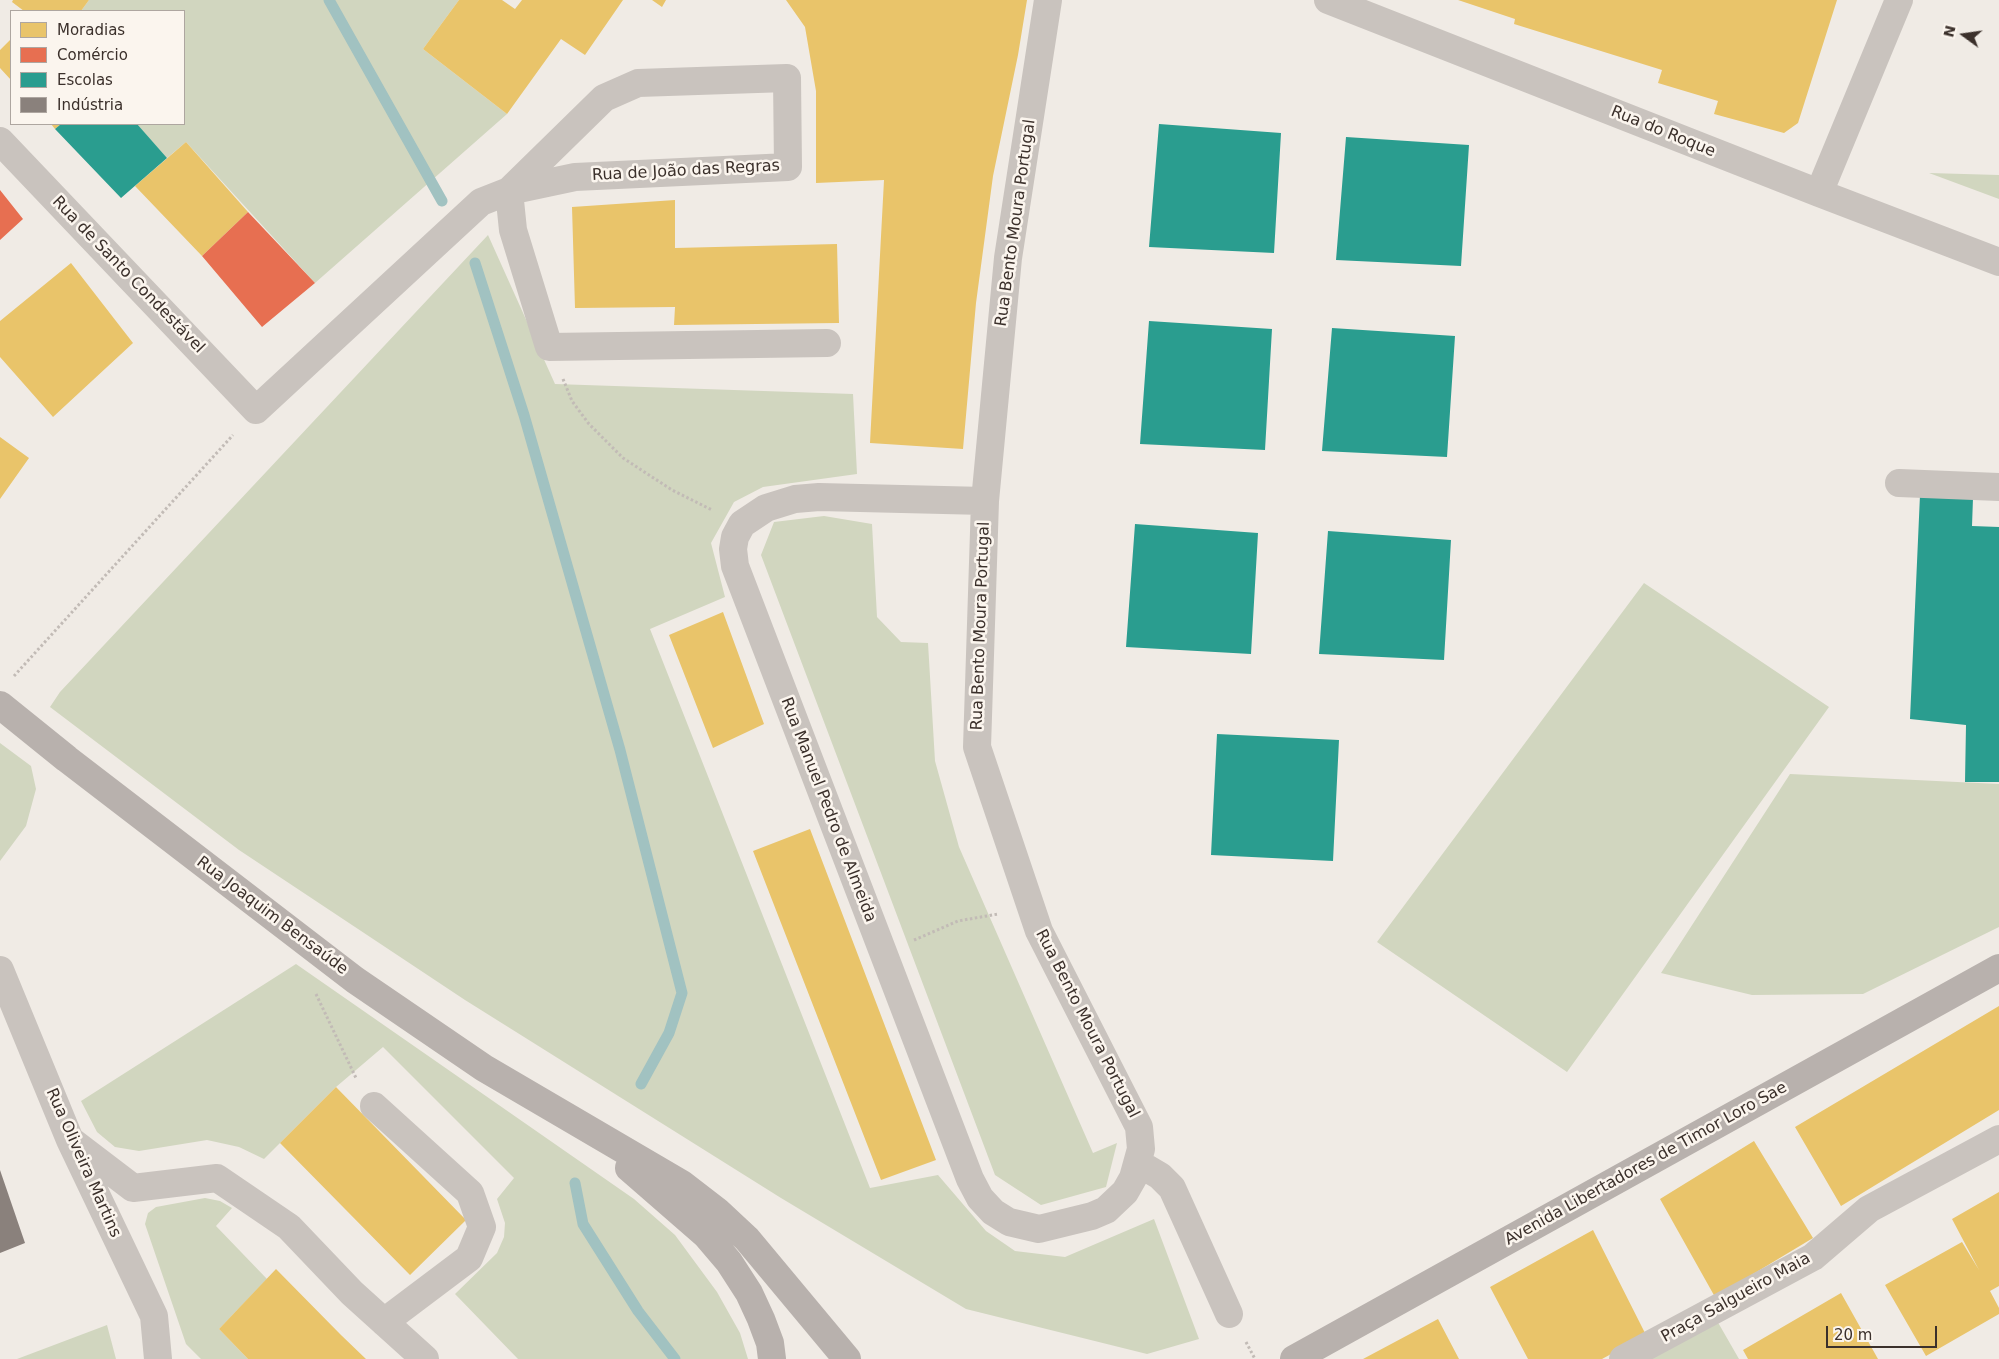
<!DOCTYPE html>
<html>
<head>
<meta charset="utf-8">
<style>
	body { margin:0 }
	#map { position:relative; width:1999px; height:1359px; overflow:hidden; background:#f0ebe5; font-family:"DejaVu Sans",sans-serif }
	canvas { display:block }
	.legend { position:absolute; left:10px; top:10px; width:175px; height:115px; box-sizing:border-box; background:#fbf5ee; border:1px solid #aea6a0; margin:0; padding:6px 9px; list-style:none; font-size:15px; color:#3b302b }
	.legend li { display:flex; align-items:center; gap:10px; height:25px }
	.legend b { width:25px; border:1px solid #aea6a0 }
	.north { position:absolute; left:1939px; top:10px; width:50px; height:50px; -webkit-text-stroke:4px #fbf5ee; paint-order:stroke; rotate:284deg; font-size:14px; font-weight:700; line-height:20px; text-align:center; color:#3b302b }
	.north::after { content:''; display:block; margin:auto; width:18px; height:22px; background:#3b302b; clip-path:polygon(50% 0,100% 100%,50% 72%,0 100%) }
	.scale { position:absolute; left:1826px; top:1326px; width:111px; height:22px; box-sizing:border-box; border:2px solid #3b302b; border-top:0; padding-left:6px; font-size:15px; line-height:18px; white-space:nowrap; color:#3b302b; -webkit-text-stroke:4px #fbf5ee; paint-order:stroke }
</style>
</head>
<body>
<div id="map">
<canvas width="1999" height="1359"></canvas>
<ul class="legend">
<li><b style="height:14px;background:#e9c46a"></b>Moradias</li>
<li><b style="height:14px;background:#e76f51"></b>Comércio</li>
<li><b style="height:14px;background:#2a9d8f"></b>Escolas</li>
<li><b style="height:14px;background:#8a817c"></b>Indústria</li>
</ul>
<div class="north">N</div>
<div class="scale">20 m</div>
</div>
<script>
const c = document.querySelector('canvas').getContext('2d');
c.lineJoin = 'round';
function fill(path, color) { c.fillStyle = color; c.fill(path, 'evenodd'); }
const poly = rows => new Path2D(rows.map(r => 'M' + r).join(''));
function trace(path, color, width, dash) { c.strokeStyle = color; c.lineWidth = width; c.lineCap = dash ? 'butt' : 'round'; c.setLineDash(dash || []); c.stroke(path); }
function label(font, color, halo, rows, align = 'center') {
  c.font = font + ' "DejaVu Sans",sans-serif'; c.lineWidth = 5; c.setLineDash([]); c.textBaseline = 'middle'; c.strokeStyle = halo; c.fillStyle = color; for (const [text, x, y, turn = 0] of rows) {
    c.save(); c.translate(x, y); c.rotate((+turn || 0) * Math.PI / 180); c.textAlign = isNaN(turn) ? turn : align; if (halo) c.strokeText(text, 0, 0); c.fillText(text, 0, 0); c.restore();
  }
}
fill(poly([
	[89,0,459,0,423,49,507,114,315,283,186,142,167,158,136,124,184,124,184,11,81,11],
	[1929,173,1999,175,1999,199],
	[488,235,555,384,853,394,857,474,763,487,734,502,711,543,725,597,650,629,870,1188,938,1175,986,1231,1015,1251,1065,1257,1154,1219,1199,1339,1147,1354,966,1309,781,1198,465,1000,239,850,50,707,60,692],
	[824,516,872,524,877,617,901,642,928,643,935,761,959,847,1093,1153,1117,1143,1106,1187,1041,1205,995,1175,761,555,774,522],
	[1644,583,1829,707,1567,1072,1377,942],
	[0,743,31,766,36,789,26,826,0,861],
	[1790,774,1999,784,1999,927,1863,994,1752,995,1661,973],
	[296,964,634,1199,675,1235,717,1292,740,1333,748,1359,518,1359,455,1294,497,1253,504,1237,505,1223,497,1199,514,1178,383,1047,336,1087,264,1159,239,1147,207,1140,139,1151,115,1147,97,1132,81,1101],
	[205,1198,220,1201,232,1208,216,1226,267,1279,219,1329,248,1359,201,1359,186,1344,145,1224,148,1213,156,1207],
	[1712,1312,1739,1359,1630,1359],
	[107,1325,116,1359,17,1359]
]), '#d1d6bf');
fill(poly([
	[13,0,89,0,81,11,24,11,12,2],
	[459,0,502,0,515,9,522,0,623,0,585,55,561,39,507,114,423,49],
	[652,0,666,0,662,7],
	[786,0,1027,0,1018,55,993,176,976,303,963,449,870,443,884,180,816,183,816,91,805,27],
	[1458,0,1837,0,1798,123,1784,133,1714,114,1718,101,1658,83,1662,70,1514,24,1515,19],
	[11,39,11,80,0,68,0,50],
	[51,124,61,124,55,129],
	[186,142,248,212,202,256,135,186],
	[675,200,675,248,837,244,839,323,674,325,675,307,575,308,572,207],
	[71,263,133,343,53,417,0,357,0,321],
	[0,437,29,458,0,499],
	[723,612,764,724,713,748,669,635],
	[810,829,936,1160,881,1180,753,851],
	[1999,1006,1999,1110,1841,1206,1795,1127],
	[336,1087,466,1220,410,1275,280,1143],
	[1754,1141,1813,1238,1715,1297,1660,1199],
	[1999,1192,1999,1286,1990,1291,1999,1308,1999,1314,1926,1356,1885,1285,1962,1242,1979,1270,1952,1219],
	[1593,1230,1646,1335,1602,1359,1528,1359,1490,1287],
	[276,1269,341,1335,366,1359,248,1359,219,1329],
	[1841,1293,1878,1359,1748,1359,1743,1350],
	[1438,1319,1459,1359,1363,1359]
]), '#e9c46a');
fill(poly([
	[0,190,23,219,0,240],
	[248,212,315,283,262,327,202,256]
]), '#e76f51');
fill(poly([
	[61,124,137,124,167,158,121,198,55,129],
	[1159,124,1281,133,1274,253,1149,247],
	[1346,137,1469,145,1461,266,1336,260],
	[1149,321,1272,329,1265,450,1140,444],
	[1332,328,1455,336,1447,457,1322,451],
	[1920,495,1973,498,1972,526,1999,527,1999,782,1965,782,1966,725,1910,719],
	[1135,524,1258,533,1251,654,1126,647],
	[1328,531,1451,540,1444,660,1319,654],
	[1217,734,1339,740,1333,861,1211,855]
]), '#2a9d8f');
fill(poly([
	[0,1170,25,1243,0,1253]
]), '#8a817c');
trace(poly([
	[329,0,442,201],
	[475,263,524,415,620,750,682,993,669,1033,641,1084],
	[575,1183,583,1224,638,1311,675,1359]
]), '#a1c2c1', 11);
trace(poly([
	[563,379,572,401,589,424,623,458,672,490,712,510],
	[14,676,233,435],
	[914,940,958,921,998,914],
	[316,994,356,1078],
	[1246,1342,1255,1359]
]), '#c2bbb6', 3, [2.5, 2.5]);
trace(poly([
	[1328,0,1819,193,1999,262],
	[0,141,256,410,481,202,509,191,604,98,638,83,787,78,788,167,575,177,509,191,513,230,549,347,827,343],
	[1819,193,1899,0],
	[1899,483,1999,487],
	[985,501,819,497,795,499,766,508,742,524,735,537,733,549,735,566,970,1179,980,1198,993,1212,1009,1222,1039,1229,1092,1216,1106,1210,1125,1192,1133,1178,1141,1149,1139,1127,1039,931,977,747,985,501,1008,258,1048,0],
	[0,970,70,1140,154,1316,158,1359],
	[374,1106,470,1193,482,1227,469,1258,384,1322],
	[70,1140,133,1188,217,1178,289,1227,352,1293,425,1359],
	[1138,1163,1160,1176,1172,1188,1229,1314],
	[1623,1359,1813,1257,1869,1209,1999,1139]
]), '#c9c3be', 28);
trace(poly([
	[0,705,67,759,355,980,484,1068,682,1184,717,1211,747,1239,847,1359],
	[629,1168,706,1235,729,1262,749,1293,761,1319,770,1343,772,1359],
	[1294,1359,1999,968]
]), '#b8b1ad', 28);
label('16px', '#3b302b', '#fbf5ee', [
	["Rua do Roque",1663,132,22],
	["Rua de João das Regras",686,171,-3],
	["Rua Bento Moura Portugal",1016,223,-82],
	["Rua de Santo Condestável",128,275,46],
	["Rua Bento Moura Portugal",981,626,-88],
	["Rua Manuel Pedro de Almeida",828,810,69],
	["Rua Joaquim Bensaúde",272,916,37],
	["Rua Bento Moura Portugal",1087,1024,63],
	["Rua Oliveira Martins",83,1163,66],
	["Avenida Libertadores de Timor Loro Sae",1646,1164,-29],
	["Praça Salgueiro Maia",1736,1298,-29]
]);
</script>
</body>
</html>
